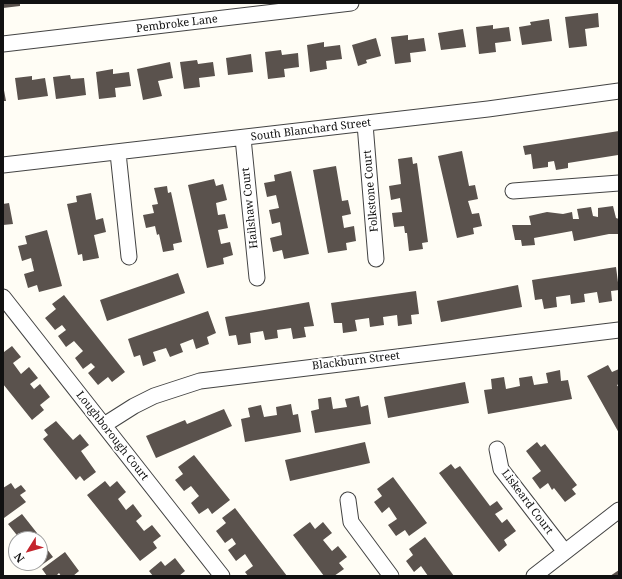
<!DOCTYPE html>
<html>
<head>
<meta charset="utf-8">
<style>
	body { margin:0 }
	#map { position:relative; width:622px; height:579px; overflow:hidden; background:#fffdf5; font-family:"Noto Serif",serif }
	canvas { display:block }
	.frame { position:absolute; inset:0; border:4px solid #111; pointer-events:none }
	.north { position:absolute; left:8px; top:531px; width:40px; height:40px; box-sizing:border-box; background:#fff; border:1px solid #a0a0a0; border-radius:50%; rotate:233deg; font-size:11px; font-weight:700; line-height:16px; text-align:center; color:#111 }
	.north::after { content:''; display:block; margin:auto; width:14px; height:18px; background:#c4262e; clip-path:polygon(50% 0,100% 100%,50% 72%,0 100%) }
</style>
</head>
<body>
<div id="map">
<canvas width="622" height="579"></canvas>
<div class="frame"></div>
<div class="north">N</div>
</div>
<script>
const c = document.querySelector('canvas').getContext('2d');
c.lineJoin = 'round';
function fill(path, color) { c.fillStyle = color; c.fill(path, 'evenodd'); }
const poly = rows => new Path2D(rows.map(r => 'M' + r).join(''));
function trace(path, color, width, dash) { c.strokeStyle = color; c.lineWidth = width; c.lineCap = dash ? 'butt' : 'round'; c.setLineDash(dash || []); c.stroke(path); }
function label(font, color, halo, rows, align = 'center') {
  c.font = font + ' "Noto Serif",serif'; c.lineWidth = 4; c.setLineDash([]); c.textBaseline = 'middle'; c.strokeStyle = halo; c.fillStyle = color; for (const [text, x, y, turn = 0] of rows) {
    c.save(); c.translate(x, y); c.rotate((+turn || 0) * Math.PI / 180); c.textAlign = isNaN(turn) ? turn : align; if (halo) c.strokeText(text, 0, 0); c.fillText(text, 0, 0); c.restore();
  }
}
fill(poly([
	[3,3,20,3,20,6,3,8],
	[598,13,599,27,585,29,587,46,569,48,565,17],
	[549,19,552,41,522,45,519,27,531,25,530,22],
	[493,25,493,29,509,27,511,41,495,43,496,52,479,54,476,27],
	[463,29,466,47,441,50,438,33],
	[408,35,408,40,424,38,426,51,410,53,411,62,395,64,391,37],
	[376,38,381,56,366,60,367,63,358,66,352,45],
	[324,42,324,47,340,45,342,59,326,61,327,69,310,72,307,45],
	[281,50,282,55,298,53,299,67,284,69,285,77,268,79,265,52],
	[251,54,253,72,228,75,226,58],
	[197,60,198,64,213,62,215,76,199,78,200,87,184,89,180,62],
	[170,62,173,78,158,81,162,96,143,100,137,69],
	[113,69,113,74,129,72,131,86,115,88,116,97,99,99,96,72],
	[70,75,71,79,84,78,86,95,56,99,53,77],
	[32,76,32,80,45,78,48,96,18,100,15,78],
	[3,85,6,101,3,101],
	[619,131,618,155,568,163,568,168,556,170,554,161,548,162,548,167,533,169,531,154,525,155,523,146],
	[462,151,469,186,475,185,478,199,468,201,472,214,479,213,482,226,473,228,474,234,457,238,438,156],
	[412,157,413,164,417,163,428,242,422,243,423,249,409,251,407,233,405,233,404,226,394,227,392,213,402,212,400,198,391,200,389,186,401,184,398,159],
	[336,166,342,201,348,200,351,214,342,216,344,228,354,226,356,241,346,243,347,250,328,253,313,170],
	[291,171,309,254,284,259,282,250,273,252,270,238,282,235,280,222,272,224,269,210,279,208,276,195,267,197,264,183,275,181,274,175],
	[214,179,216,186,223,184,227,200,216,203,218,215,225,214,228,228,218,230,221,244,230,242,233,255,223,258,224,264,207,268,188,185],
	[167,186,168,193,171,192,182,242,173,244,174,250,163,252,159,234,157,235,155,226,146,228,143,215,154,213,152,205,158,204,154,188],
	[91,193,96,220,103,218,106,232,94,235,99,258,83,261,82,254,78,255,67,204,77,202,76,196],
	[9,203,13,224,3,225,3,204],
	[613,206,616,218,619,219,619,234,609,234,574,241,572,231,534,238,535,245,522,246,521,240,515,240,512,225,531,225,529,216,547,212,563,214,572,212,573,219,579,219,577,209,591,207,593,216,598,217,598,208],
	[47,230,62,286,39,292,37,285,28,288,24,274,34,271,31,258,22,261,18,246,27,244,25,236],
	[616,267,619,290,611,291,612,301,599,303,597,292,584,294,585,302,571,304,570,295,556,297,557,307,544,309,542,299,535,300,532,280],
	[178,273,185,293,107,321,100,300],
	[518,285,522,307,441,322,437,301],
	[416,291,419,314,411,315,412,324,398,326,397,315,383,317,384,325,370,327,369,318,355,320,357,331,343,333,342,323,334,323,331,303],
	[64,295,125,372,112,382,108,377,98,385,88,373,95,367,91,363,83,369,75,358,83,351,74,341,66,347,58,336,66,330,62,325,55,330,45,318,56,309,52,304],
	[309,302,314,326,304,327,306,337,293,339,291,328,277,330,278,338,265,340,263,331,250,333,251,343,238,345,236,335,229,336,225,317],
	[208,311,216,333,207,337,209,344,196,349,193,339,180,344,183,352,170,357,166,348,153,352,156,361,143,366,140,355,134,357,128,339],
	[12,346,21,357,13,363,21,374,29,367,38,378,30,384,34,389,40,384,50,397,40,405,44,410,32,420,3,384,3,350,4,352],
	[608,365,612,372,619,369,619,384,617,385,619,388,619,433,587,376],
	[560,370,561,381,568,380,572,399,488,414,484,390,492,389,491,379,504,377,506,389,520,386,519,378,532,376,534,385,548,383,546,373],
	[465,382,469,403,388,418,384,397],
	[359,396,361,407,368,405,371,424,315,433,311,411,319,409,318,399,331,397,333,409,347,407,345,399],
	[291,404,293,415,298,414,301,432,245,442,241,419,250,417,248,408,261,405,264,417,277,415,276,407],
	[224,409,232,426,156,458,146,436,185,420,187,424],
	[56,421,73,440,80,434,89,445,81,451,96,472,84,481,80,476,76,480,43,439,48,435,44,430],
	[365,442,370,463,290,481,285,460],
	[537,442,541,447,545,444,577,485,572,489,576,494,565,502,554,488,552,490,548,483,540,489,532,478,541,471,526,451],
	[194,455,230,500,212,514,208,508,199,514,191,503,199,496,191,486,184,491,175,480,183,474,178,467],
	[451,464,455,469,460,466,490,506,497,501,503,509,495,514,502,523,507,519,516,531,504,540,507,545,499,552,439,473],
	[393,477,427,523,409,536,405,530,396,536,388,525,397,519,389,507,382,513,374,502,382,496,377,489],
	[105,481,110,487,117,481,126,492,118,499,126,510,133,504,142,516,136,521,144,531,152,525,161,536,153,542,157,548,140,561,87,495],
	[11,483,15,489,21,485,26,491,20,495,26,502,4,518,3,488],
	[235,508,287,576,248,576,245,572,253,566,245,554,236,561,228,550,236,544,232,538,225,543,216,531,226,523,222,518],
	[22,514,37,533,29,539,20,539,8,524],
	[310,522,315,529,323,522,332,533,323,540,332,551,338,546,347,557,339,563,344,569,334,576,324,576,293,535],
	[425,537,454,576,428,576,421,566,414,572,406,561,413,555,409,549],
	[40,540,53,557,39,567,36,563,40,563],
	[65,552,79,571,73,576,61,576,59,573,56,576,47,576,42,569],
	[175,558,185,571,179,576,153,576,149,571,161,561,165,566],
	[619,570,619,576,610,576]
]), '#5a524d');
const street = poly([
	[3,44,351,3],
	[365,124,376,259],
	[243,138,257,278],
	[118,153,129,257],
	[3,165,488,109,619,91],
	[513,191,619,183],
	[3,297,222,576],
	[104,425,134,406,154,396,200,381,619,330],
	[497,449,501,469,565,552],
	[348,500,351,522,391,576],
	[534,576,619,510]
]);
trace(street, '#444', 17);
trace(street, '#fff', 15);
label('11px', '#111', '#fff', [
	["Pembroke Lane",177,24,-7],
	["South Blanchard Street",311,130,-7],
	["Folkstone Court",371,191,-95],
	["Hailshaw Court",250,208,-96],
	["Blackburn Street",356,361,-7],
	["Loughborough Court",112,436,52],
	["Liskeard Court",527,502,53]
]);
</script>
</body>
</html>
